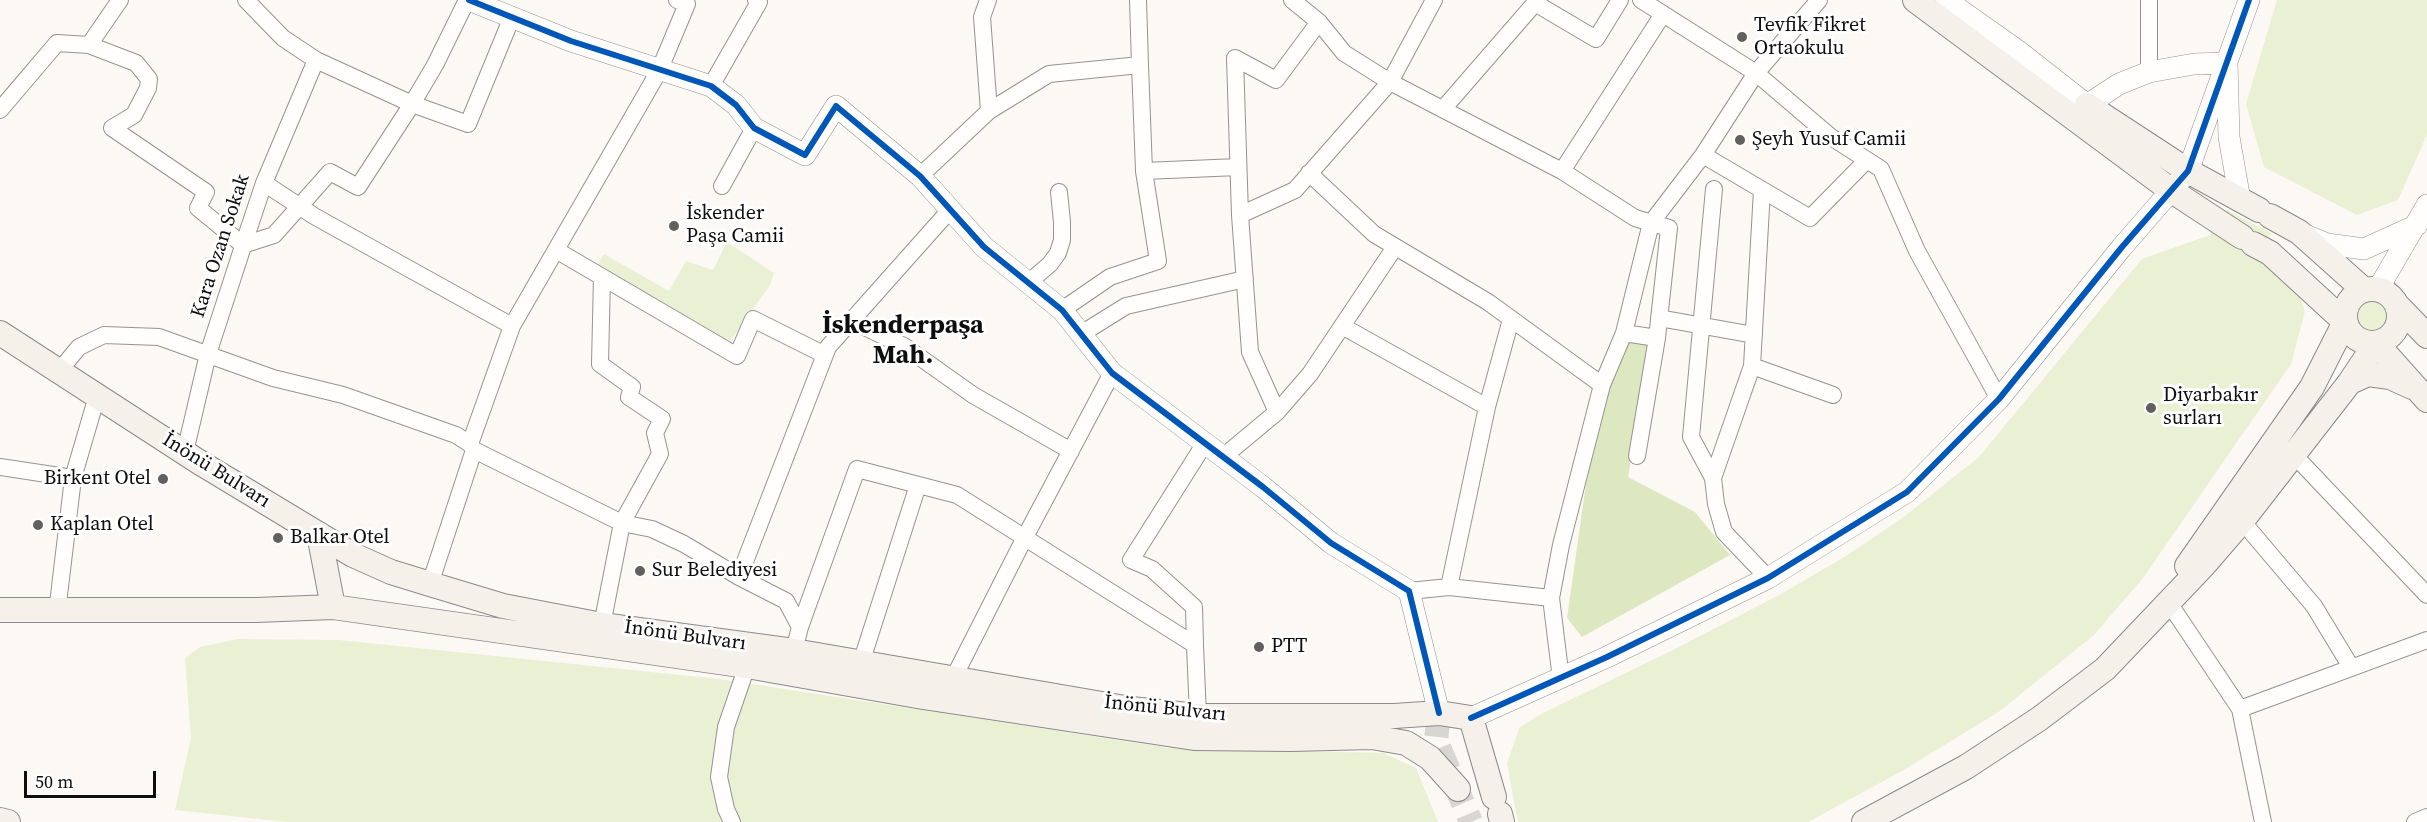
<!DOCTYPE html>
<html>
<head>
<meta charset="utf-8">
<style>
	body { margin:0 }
	#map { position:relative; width:2427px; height:822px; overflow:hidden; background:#fcf8f4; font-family:"Source Serif 4",serif }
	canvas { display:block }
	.scale { position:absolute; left:24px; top:771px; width:132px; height:27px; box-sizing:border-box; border:3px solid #0e0e0e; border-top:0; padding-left:8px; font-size:18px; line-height:21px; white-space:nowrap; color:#0e0e0e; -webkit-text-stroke:4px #fff; paint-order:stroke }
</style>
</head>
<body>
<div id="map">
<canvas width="2427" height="822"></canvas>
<div class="scale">50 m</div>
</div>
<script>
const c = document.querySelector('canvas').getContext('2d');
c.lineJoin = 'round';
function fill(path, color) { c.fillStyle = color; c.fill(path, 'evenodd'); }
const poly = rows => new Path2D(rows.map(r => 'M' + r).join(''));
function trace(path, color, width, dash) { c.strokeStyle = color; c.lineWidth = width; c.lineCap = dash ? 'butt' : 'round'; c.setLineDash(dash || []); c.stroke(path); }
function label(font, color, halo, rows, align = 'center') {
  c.font = font + ' "Source Serif 4",serif'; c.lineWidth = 6; c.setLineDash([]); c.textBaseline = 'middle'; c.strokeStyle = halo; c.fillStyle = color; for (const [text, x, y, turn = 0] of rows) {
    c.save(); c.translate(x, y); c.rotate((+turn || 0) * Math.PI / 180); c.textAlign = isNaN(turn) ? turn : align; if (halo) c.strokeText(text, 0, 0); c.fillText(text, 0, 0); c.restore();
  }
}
fill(poly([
	[2277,0,2427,0,2427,135,2398,200,2357,215,2264,167,2246,104],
	[2227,210,2271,233,2267,243,2296,285,2305,311,2291,364,2143,578,2094,635,2000,711,1902,771,1808,822,1519,822,1516,813,1507,763,1520,727,1539,715,1671,651,1781,594,1846,556,1905,516,1979,457,2142,259,2210,235],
	[727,242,774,273,770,285,731,340,722,339,596,267,604,254,669,291,686,261,713,270],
	'2358 316a14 14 0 1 1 28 0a14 14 0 1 1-28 0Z',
	[237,639,339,640,719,679,1169,748,1383,753,1416,768,1438,822,288,822,175,810,191,738,185,658,200,647]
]), '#eaf0d4');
fill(poly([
	[1628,341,1650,346,1628,477,1695,512,1730,555,1582,637,1567,618,1586,484,1610,384]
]), '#dde8c1');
trace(poly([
	[1439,713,1436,740,1471,822]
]), '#d8d5d2', 24, [24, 12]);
const minor = poly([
	[246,0,283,38,316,60,412,104,435,65,467,0],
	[1292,0,1319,22],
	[1641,0,1756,73,1831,137,1881,169,1917,251,1999,399],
	[2149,0,2149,72],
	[89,45,136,63,149,79,148,88,134,115,112,128,206,192,198,208,243,245,274,235,330,172,358,187,412,104,468,124,512,17],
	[1140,65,1144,171],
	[711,86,759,2,756,0],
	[1443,109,1535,3,1596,39,1620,0],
	[0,110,57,43,89,45,120,0],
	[989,111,1049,74,1140,65,1138,0],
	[1703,155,1810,218,1867,160],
	[1562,171,1663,14],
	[1309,173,1374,234,1488,302,1602,385],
	[920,176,989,111,982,17,988,0],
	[264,183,314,216,512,326],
	[722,186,754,128],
	[1762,190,1752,366,1713,478,1716,504,1724,532,1768,578],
	[1240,215,1235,58,1276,80,1319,22,1344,53,1390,82,1434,0],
	[556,250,737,356,753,319,825,355],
	[1028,283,1050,264,1058,253,1062,240,1062,222,1059,192],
	[1062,310,1110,277,1158,261,1144,171,1238,167],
	[1659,318,1754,335],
	[852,321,904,346,973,395,1071,451],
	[1342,326,1487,407,1449,587,1409,591],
	[1081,334,1126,306,1245,279],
	[1752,366,1833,395],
	[59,371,79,347,104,335,159,337,273,378,343,395,456,435,470,444,474,450,622,523,652,529,684,544,739,577,786,601,800,627],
	[1487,407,1511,319],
	[1277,412,1250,352,1240,215,1295,190,1390,82,1562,171,1635,218,1669,228,1657,338,1624,333],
	[470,444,512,326,659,71,687,4,677,0],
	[185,452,208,354,246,237,264,183,316,60],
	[2293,454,2427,595],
	[1637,456,1657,338],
	[1223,457,1277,412,1310,374,1395,247],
	[0,467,73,478],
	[1713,478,1691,437,1714,189],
	[2242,521,2314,606,2351,667],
	[739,577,828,347,950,210],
	[430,584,474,450],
	[1449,587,1551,598],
	[2169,603,2240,709,2263,822],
	[57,612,73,478,97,396],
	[602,625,622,523,660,454,655,433,662,419,629,397,632,387,600,364,602,277],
	[1195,645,1194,607,1152,569,1131,560,1205,443],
	[794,651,800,627,857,469,957,495,1195,645,1198,716],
	[861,663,918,485],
	[953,679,1024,539,1112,373],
	[1561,679,1551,598,1561,545,1602,385,1624,333,1651,223,1703,155,1756,73,1819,0],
	[2240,709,2427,640],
	[732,822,726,809,719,777,726,727,747,666],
	[2415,822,2427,817]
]);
const tertiary = poly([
	[469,0,571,41,711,86,736,105,754,128,805,155,836,106,920,176,984,247,1062,310,1112,373,1263,487,1331,543,1409,591,1439,713],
	[1946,0,2017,50,2087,105,2119,84,2149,72,2194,64,2227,63,2229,137,2240,200],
	[2305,235,2327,244,2364,249,2417,225],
	[2378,289,2427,205],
	[1471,718,1607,657,1768,578,1907,492,1999,399,2122,247,2188,171,2249,0]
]);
const secondary = poly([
	[1915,0,2172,191,2242,237],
	[2087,105,2188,171,2259,210],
	[2270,216,2299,232,2364,290],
	'2345 316a27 27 0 1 1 54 0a27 27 0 1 1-54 0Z',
	[2398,306,2427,336],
	[0,333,199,462,353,555,391,572,430,584,503,606,602,625,794,651,1131,709,1198,716,1394,716,1439,713,1471,718,1494,797],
	[2350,382,2368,374,2390,377,2412,387],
	[319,534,333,607],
	[2187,566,2312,387,2345,322,2270,253,2253,244],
	[0,610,256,610,333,607,747,666,923,697,1194,738,1291,739,1372,737,1406,743,1430,758,1458,789],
	[1500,814,1502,822],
	[0,820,8,822],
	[1864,822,1966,767,2039,719,2105,669,2204,565,2242,521,2350,382,2376,343,2427,400]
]);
trace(minor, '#959392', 18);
trace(tertiary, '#959392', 22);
trace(secondary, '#8c8a88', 26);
trace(minor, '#fffefd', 16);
trace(tertiary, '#fffefd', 21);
trace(secondary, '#f5f1ea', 24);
trace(poly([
	[469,0,571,41,711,86,736,105,754,128,805,155,836,106,920,176,984,247,1062,310,1112,373,1263,487,1331,543,1409,591,1439,713],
	[1471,718,1607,657,1768,578,1907,492,1999,399,2122,247,2188,171,2249,0]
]), '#0057b8', 6);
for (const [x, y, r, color] of [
	[1742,37,6,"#61605e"],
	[1740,140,6,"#61605e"],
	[674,226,6,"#61605e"],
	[2151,408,6,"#61605e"],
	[163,479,6,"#61605e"],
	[38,525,6,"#61605e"],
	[278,538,6,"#61605e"],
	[640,571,6,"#61605e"],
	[1259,647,6,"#61605e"]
]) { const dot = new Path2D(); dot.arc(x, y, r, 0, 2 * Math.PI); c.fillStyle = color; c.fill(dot); trace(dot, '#fff', 2); }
label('20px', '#0e0e0e', '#fff', [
	["Tevfik Fikret",1754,26],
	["Ortaokulu",1754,49],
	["Şeyh Yusuf Camii",1752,140],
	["İskender",686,214],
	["Paşa Camii",686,237],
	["Diyarbakır",2163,396],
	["surları",2163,419],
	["Birkent Otel",151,479,"right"],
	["Kaplan Otel",50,525],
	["Balkar Otel",290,538],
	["Sur Belediyesi",652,571],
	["PTT",1271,647]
], 'left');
label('20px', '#0e0e0e', '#fff', [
	["Kara Ozan Sokak",221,246,-72],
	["İnönü Bulvarı",216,471,32],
	["İnönü Bulvarı",685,636,8],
	["İnönü Bulvarı",1165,709,6]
]);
label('bold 26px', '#0e0e0e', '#fff', [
	["İskenderpaşa",903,326],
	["Mah.",903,356]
]);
</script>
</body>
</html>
